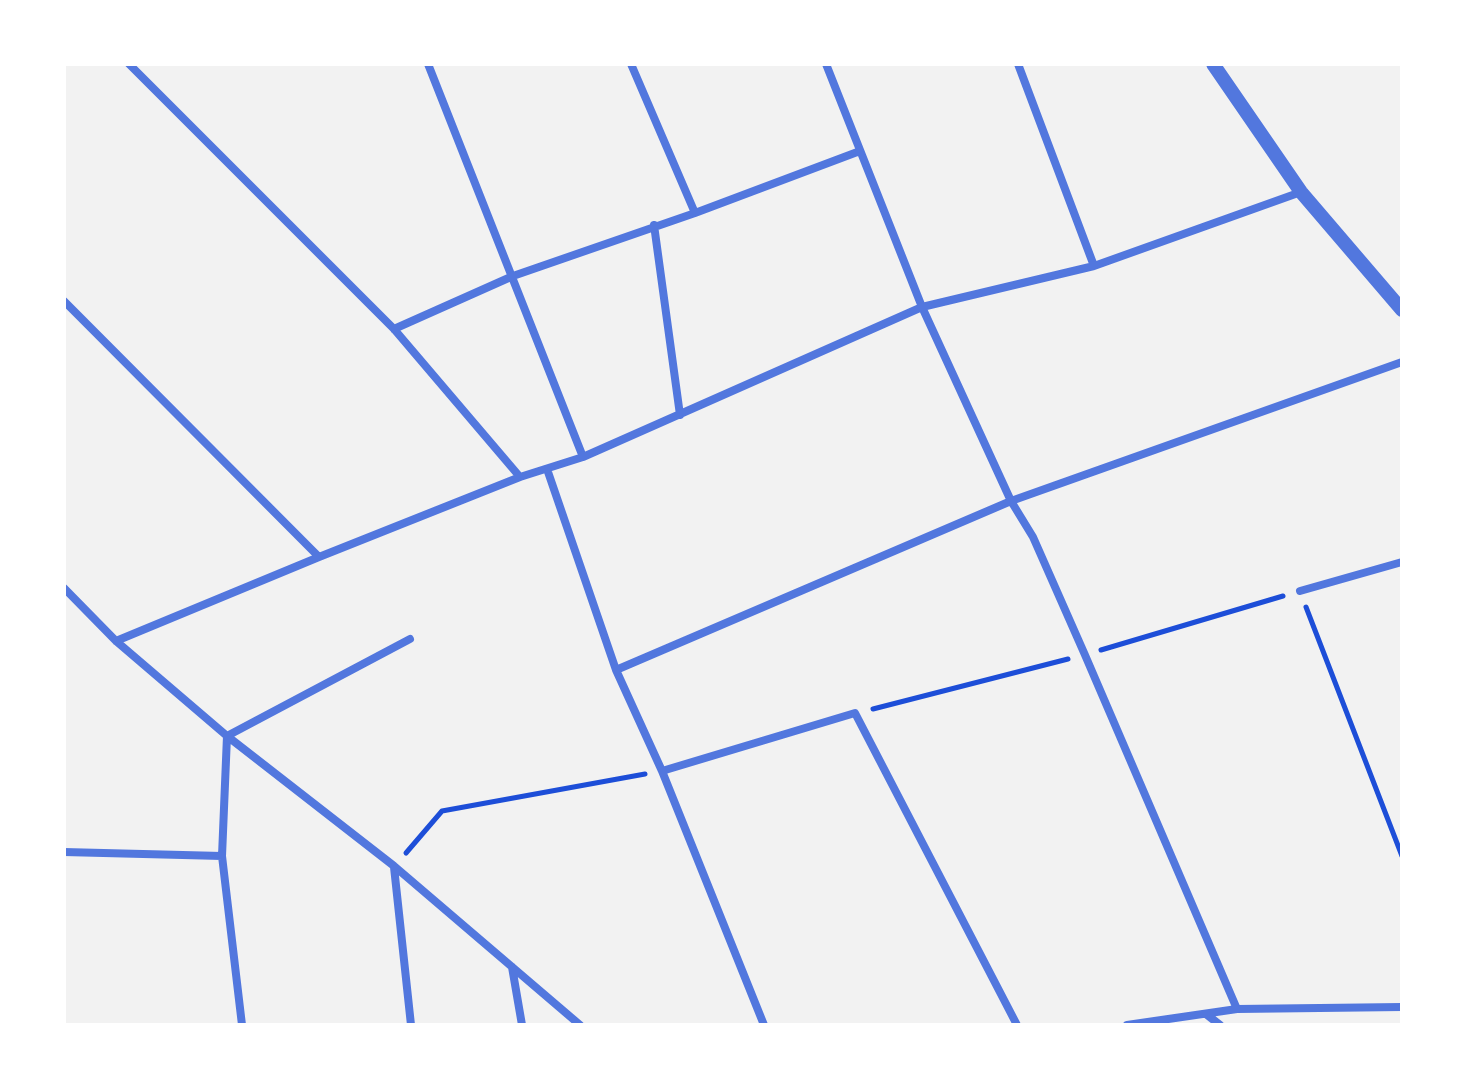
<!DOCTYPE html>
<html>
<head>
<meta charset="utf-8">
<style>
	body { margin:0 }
	#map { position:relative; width:1466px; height:1089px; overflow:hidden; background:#f2f2f2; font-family:Ubuntu,sans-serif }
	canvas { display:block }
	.frame { position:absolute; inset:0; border:66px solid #fff; pointer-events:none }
</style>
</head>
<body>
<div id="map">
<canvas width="1466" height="1089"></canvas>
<div class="frame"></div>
</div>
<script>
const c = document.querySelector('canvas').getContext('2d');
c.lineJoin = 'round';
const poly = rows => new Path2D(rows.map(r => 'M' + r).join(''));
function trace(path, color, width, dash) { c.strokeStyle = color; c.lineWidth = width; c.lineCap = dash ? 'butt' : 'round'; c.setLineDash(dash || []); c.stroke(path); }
trace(poly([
	[1306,607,1402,856],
	[1101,650,1283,596],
	[873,709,1068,659],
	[406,853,442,811,645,774]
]), '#1d4ed8', 5);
trace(poly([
	[129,64,394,329,520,477],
	[428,64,583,457],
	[631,64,695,213],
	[826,64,922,307,1011,501,1033,537,1085,655,1237,1009],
	[1018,64,1094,266],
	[654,225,680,415],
	[64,301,319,557],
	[394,329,513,276,695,213,860,151],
	[547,469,616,670,662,771,764,1025],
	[64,588,116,641,227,736,394,866,580,1025],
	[1300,591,1402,562],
	[116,641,319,557,520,477,583,457,922,307,1094,266,1301,192],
	[616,670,1011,501,1402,362],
	[662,771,855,713,1017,1025],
	[64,852,222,856],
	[394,867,411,1025],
	[512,967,522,1025],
	[1206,1014,1220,1025],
	[242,1025,222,856,227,736,410,639],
	[1127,1025,1237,1009,1402,1007]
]), '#5277de', 8);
trace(poly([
	[1213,64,1301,192,1402,310]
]), '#5277de', 14);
</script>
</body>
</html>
